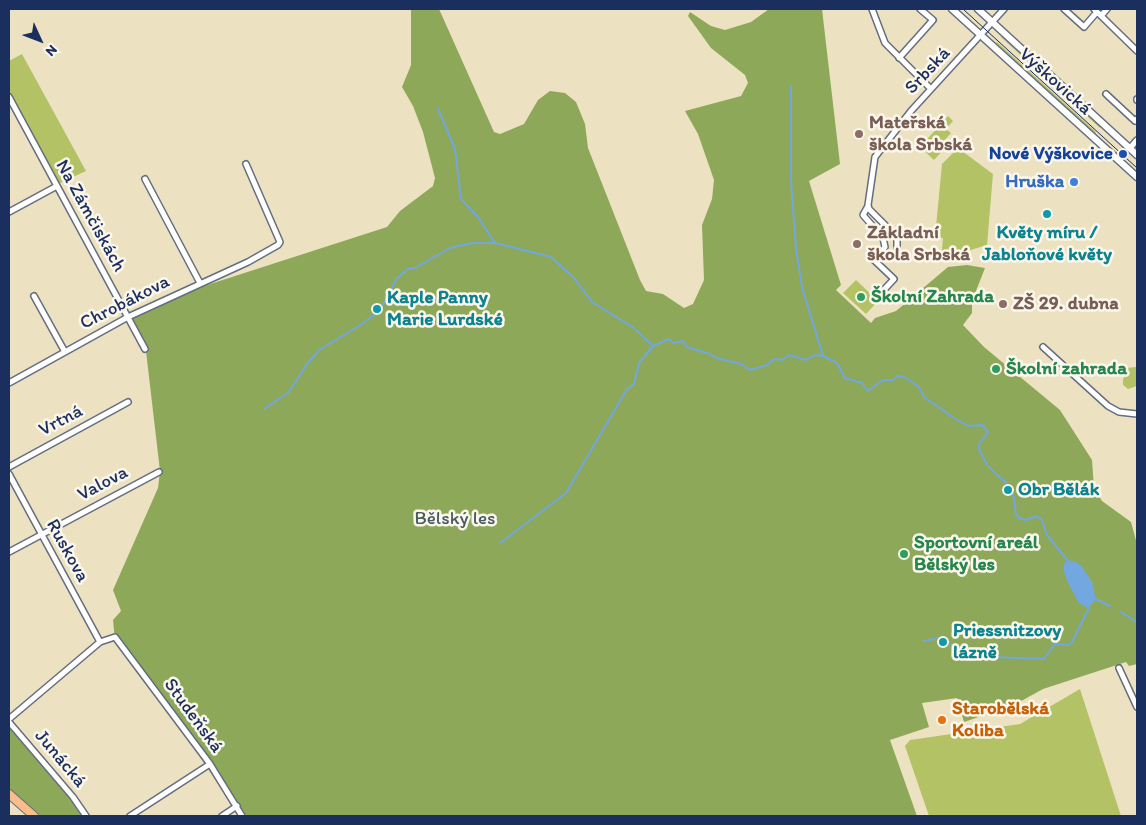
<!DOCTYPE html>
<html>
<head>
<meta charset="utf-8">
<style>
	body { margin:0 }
	#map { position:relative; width:1146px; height:825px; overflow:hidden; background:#ece2c1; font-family:Itim,sans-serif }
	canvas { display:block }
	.frame { position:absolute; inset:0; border:10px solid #1b2f5e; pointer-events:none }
	.north { position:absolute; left:15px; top:15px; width:50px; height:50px; -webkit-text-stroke:4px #fbf7ec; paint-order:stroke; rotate:133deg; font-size:14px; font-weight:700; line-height:20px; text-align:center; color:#1b2f5e }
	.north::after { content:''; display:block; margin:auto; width:18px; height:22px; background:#1b2f5e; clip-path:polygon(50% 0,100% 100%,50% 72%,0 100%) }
</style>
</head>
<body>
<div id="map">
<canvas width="1146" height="825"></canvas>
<div class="frame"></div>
<div class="north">N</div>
</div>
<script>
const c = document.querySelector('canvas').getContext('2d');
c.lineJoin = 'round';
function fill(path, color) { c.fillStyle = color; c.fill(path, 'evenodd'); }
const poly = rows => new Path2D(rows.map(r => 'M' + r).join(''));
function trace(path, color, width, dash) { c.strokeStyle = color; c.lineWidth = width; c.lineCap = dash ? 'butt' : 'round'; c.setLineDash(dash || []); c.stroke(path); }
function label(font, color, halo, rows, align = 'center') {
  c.font = font + ' Itim,sans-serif'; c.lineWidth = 5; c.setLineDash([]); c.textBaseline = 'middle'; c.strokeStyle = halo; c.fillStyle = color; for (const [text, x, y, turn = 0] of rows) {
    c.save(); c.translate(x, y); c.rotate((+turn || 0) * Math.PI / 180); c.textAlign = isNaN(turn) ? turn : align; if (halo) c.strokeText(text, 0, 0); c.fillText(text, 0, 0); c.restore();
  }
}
fill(poly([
	[1002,36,1101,126,1100,128,1001,37],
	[997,42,1096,132,1095,134,996,43],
	[22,54,86,171,58,184,9,92,9,61],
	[948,116,953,121,946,129,951,133,943,142,947,146,934,160,920,147],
	[958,148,993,174,987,245,941,259,943,238,935,237,942,164],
	[856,280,878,301,866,314,843,293],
	[1137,367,1137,386,1128,389,1123,385,1123,379,1127,374,1125,368],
	[1080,689,1121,816,929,816,905,746,910,740,1020,724]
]), '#b3c265');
fill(poly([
	[411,9,439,9,494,132,500,134,524,124,538,100,550,91,565,93,576,102,585,124,588,148,640,280,646,291,663,294,684,308,693,304,704,280,702,225,712,199,714,180,698,134,685,111,741,96,748,83,745,75,711,48,688,16,690,12,711,26,725,30,751,22,769,9,822,9,840,164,809,181,841,285,836,290,871,323,875,318,896,311,948,267,967,265,985,268,972,301,972,313,963,325,984,347,1060,410,1092,460,1094,488,1102,501,1131,522,1137,544,1137,664,1129,666,1126,662,1043,689,1014,705,964,722,957,698,922,703,929,727,890,740,917,816,239,816,172,714,115,640,113,620,121,611,113,590,158,488,160,471,146,351,129,314,173,296,387,227,400,211,433,186,435,178,423,132,413,106,402,87,411,65],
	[9,722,86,816,34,816,9,794]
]), '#8ea85a');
fill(poly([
	[1068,560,1076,562,1082,567,1092,582,1096,599,1088,608,1079,603,1069,585,1064,572,1064,564]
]), '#72a7df');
trace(poly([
	[791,86,791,181,796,248,802,287,823,356],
	[438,109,455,149,461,199,478,217,495,243,551,257,574,278,592,302,634,328,653,346],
	[264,409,289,392,307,364,319,350,359,326,377,313,387,298,396,279,408,269,415,268,450,248,472,243,494,243],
	[500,543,566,493,627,389,634,384,639,363,653,346,669,339,673,343,683,341,687,347,710,354,716,358,741,364,750,370,767,365,774,359,782,360,789,355,806,360,815,355,823,356,837,363,845,378,862,383,868,391,883,380,893,380,897,376,906,378,919,387,924,397,954,418,968,426,982,425,988,432,979,444,979,449,987,465,1009,486,1014,498,1016,514,1019,518,1026,520,1036,516,1042,520,1047,535,1068,561],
	[1093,598,1110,606],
	[1121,612,1137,622],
	[943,638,965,656,1044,659,1055,644,1068,645,1072,642,1089,608],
	[924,641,938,638]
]), '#72a7df', 2);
const minor = poly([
	[872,9,885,43,931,89],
	[1064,9,1084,27,1097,12],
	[1094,9,1137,51],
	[1101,16,1107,9],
	[899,58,933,20,920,9],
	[1106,94,1135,121,1137,119],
	[9,97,145,349],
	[1137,99,1137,100],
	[1130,148,1137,140],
	[145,179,200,283],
	[868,206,863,215,883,238,885,247,874,260,894,279,880,294],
	[9,212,57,186],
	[897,249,897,237,869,209,868,205,875,157,911,111,1004,9],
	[34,296,65,352],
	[1043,347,1108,406,1119,412,1137,414],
	[9,383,128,317,248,262,278,245,280,242,246,164],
	[9,467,128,402],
	[9,474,100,642],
	[9,552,159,472],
	[1119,668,1137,707],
	[9,719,100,642,115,637,210,764,242,816],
	[9,722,73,797,86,816],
	[130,816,210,764],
	[222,816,237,806]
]);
const tertiary = poly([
	[952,9,1137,177],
	[978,9,1137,155]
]);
const primary = poly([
	[9,794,34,816]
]);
trace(minor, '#646e81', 8);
trace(tertiary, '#646e81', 9);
trace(primary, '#646e81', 10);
trace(minor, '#fff', 5);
trace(tertiary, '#fff', 6);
trace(primary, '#f8bd88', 8);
trace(poly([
	[963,9,1137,168]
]), '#1b2f5e', 1);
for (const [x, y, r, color] of [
	[859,134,5,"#8d6e63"],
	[1123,154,5,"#1a4fb4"],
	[1074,182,5,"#3f7fe0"],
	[1047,214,5,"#0f9aa8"],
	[857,244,5,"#8d6e63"],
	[861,297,5,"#2e9e5b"],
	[1003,304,5,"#8d6e63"],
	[377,309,5,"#0f9aa8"],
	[996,369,5,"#2e9e5b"],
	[1008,490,5,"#0f9aa8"],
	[904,554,5,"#2e9e5b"],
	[943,642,5,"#0f9aa8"],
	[942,720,5,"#e8710a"]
]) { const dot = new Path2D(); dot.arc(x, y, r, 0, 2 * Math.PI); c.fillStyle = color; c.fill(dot); trace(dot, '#fbf7ec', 2); }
label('19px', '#1b2f5e', '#fbf7ec', [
	["Srbská",928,71,-47],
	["Výškovická",1055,82,42],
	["Na Zámčiskách",90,216,61],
	["Chrobákova",125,303,-27],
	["Vrtná",61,421,-28],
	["Valova",103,484,-28],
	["Ruskova",67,551,61],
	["Studeňská",193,716,54],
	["Junácká",60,759,50]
]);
label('bold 19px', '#785e54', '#fbf7ec', [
	["Mateřská",869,123],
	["škola Srbská",869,145],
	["Základní",867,233],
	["škola Srbská",867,255],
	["ZŠ 29. dubna",1013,304]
], 'left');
label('bold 19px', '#164399', '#fbf7ec', [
	["Nové Výškovice",1113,154]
], 'right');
label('bold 19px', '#366cbe', '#fbf7ec', [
	["Hruška",1064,182]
], 'right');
label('bold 19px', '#0d838f', '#fbf7ec', [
	["Květy míru /",1047,233,"center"],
	["Jabloňové květy",1047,255,"center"],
	["Kaple Panny",387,298],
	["Marie Lurdské",387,320],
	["Obr Bělák",1018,490],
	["Priessnitzovy",953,631],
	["lázně",953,653]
], 'left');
label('bold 19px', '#27864d', '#fbf7ec', [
	["Školní Zahrada",871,297],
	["Školní zahrada",1006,369],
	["Sportovní areál",914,543],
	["Bělský les",914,565]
], 'left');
label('19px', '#495b60', '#fbf7ec', [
	["Bělský les",455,519]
]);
label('bold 19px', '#c56008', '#fbf7ec', [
	["Starobělská",952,709],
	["Koliba",952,731]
], 'left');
</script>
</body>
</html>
